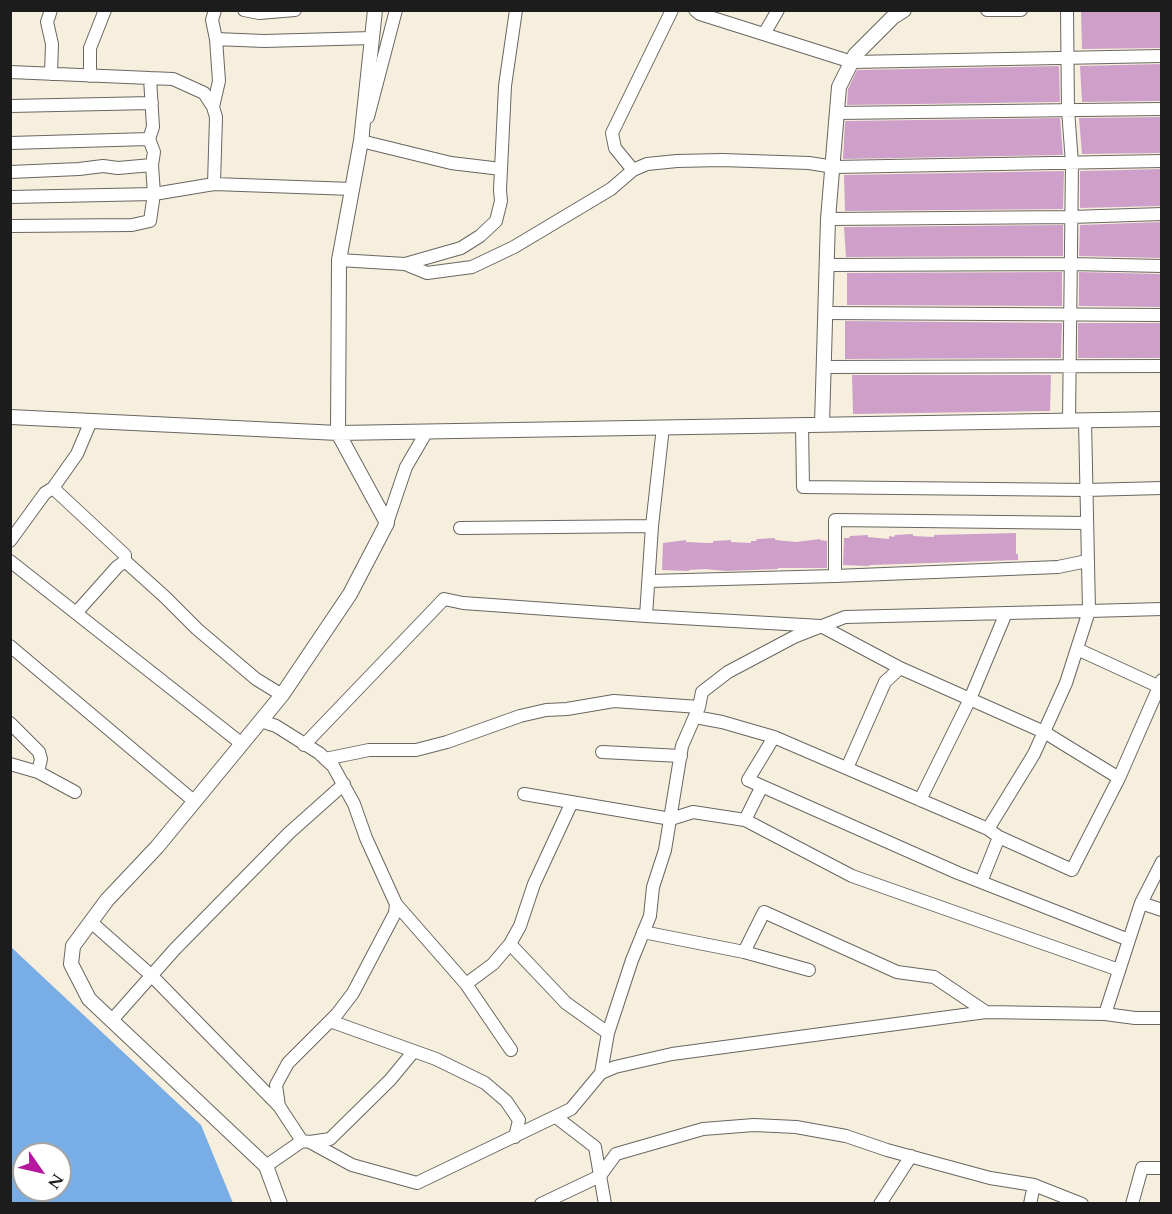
<!DOCTYPE html>
<html>
<head>
<meta charset="utf-8">
<style>
	body { margin:0 }
	#map { position:relative; width:1172px; height:1214px; overflow:hidden; background:#f7efde; font-family:Cardo,serif }
	canvas { display:block }
	.frame { position:absolute; inset:0; border:12px solid #1c1c1c; pointer-events:none }
	.north { position:absolute; left:12px; top:1142px; width:60px; height:60px; box-sizing:border-box; background:#fff; border:2px solid #a4a4a4; border-radius:50%; rotate:124deg; font-size:16px; font-weight:700; line-height:24px; text-align:center; color:#1c1c1c }
	.north::after { content:''; display:block; margin:auto; width:21px; height:27px; background:#b5179e; clip-path:polygon(50% 0,100% 100%,50% 72%,0 100%) }
</style>
</head>
<body>
<div id="map">
<canvas width="1172" height="1214"></canvas>
<div class="frame"></div>
<div class="north">N</div>
</div>
<script>
const c = document.querySelector('canvas').getContext('2d');
c.lineJoin = 'round';
function fill(path, color) { c.fillStyle = color; c.fill(path, 'evenodd'); }
const poly = rows => new Path2D(rows.map(r => 'M' + r).join(''));
function trace(path, color, width, dash) { c.strokeStyle = color; c.lineWidth = width; c.lineCap = dash ? 'butt' : 'round'; c.setLineDash(dash || []); c.stroke(path); }
fill(poly([
	[10,946,201,1125,233,1203,11,1203],
	[24,1154,60,1154,60,1190,24,1190]
]), '#79ade6');
fill(poly([
	[1161,11,1161,48,1082,49,1081,12],
	[1161,64,1161,101,1082,102,1080,66],
	[1059,66,1060,102,847,105,848,89,857,70],
	[1161,117,1161,153,1082,154,1079,118],
	[1060,118,1063,155,843,159,845,121],
	[1161,169,1161,206,1080,208,1080,171],
	[1064,171,1063,209,845,211,844,175],
	[1161,222,1161,258,1079,256,1080,225],
	[1063,225,1063,256,846,257,844,227],
	[1062,272,1062,306,847,305,847,273],
	[1079,272,1161,274,1161,307,1079,306],
	[845,321,1062,323,1061,358,845,359],
	[1078,323,1161,323,1161,358,1078,358],
	[852,375,1051,375,1050,411,853,414],
	[1016,533,1016,554,1018,554,1018,560,871,565,868,566,843,565,844,538,849,538,850,536,868,535,868,537,889,539,889,536,894,537,895,535,913,534,913,536,934,537,934,535],
	[775,538,775,540,796,542,820,539,820,540,827,541,827,568,778,568,778,569,726,571,705,569,689,570,689,571,662,570,663,543,686,540,686,542,707,543,713,543,713,541,731,540,731,542,751,543,751,541,756,541,757,539]
]), '#cea0c9');
const minor = poly([
	[215,10,212,20,216,39,264,41,372,38],
	[244,10,259,13,295,10],
	[695,10,700,14,852,62,1162,56],
	[987,10,1021,10],
	[1067,10,1068,110,1072,163,1069,420],
	[764,34,778,10],
	[10,72,173,79,204,93,213,107,216,117,214,184,352,189],
	[51,74,52,44,47,22,51,10],
	[90,76,90,48,105,10],
	[10,106,152,103],
	[213,107,219,81,216,39],
	[836,113,1162,109],
	[368,117,396,10],
	[363,133,361,141,451,163,501,169],
	[10,143,149,139],
	[633,170,615,148,612,133,672,10],
	[10,172,79,169,103,166,118,168,152,165],
	[10,197,154,194,214,184],
	[828,219,1071,217,1162,214],
	[10,226,132,225,150,221,154,194,152,165,154,152,149,139,153,127,150,78],
	[339,260,405,264,427,273,472,267,514,247,611,189,633,170,647,164,677,161,722,160,809,163,834,167,1162,161],
	[405,264,461,248,480,236,496,221,501,201,500,190,505,86,516,10],
	[827,265,1071,264,1162,266],
	[826,313,1162,315],
	[824,367,1162,366],
	[802,425,803,487,1086,490,1162,488],
	[663,427,652,526,646,616,821,626,900,668,1044,732,1119,778],
	[53,488,125,555,125,561,165,597,197,629,256,679,282,695],
	[387,523,406,467,427,431],
	[1086,523,835,520,835,576,1058,567,1087,561],
	[460,528,652,526],
	[10,541,45,493,53,488,77,454,91,421],
	[10,561,242,744],
	[650,581,835,576],
	[76,613,117,567,125,561],
	[10,646,195,802],
	[1077,649,1162,688],
	[695,717,722,722,774,737,748,780,958,873,1129,940],
	[261,721,276,726,319,753,333,766,354,804,366,838,396,904,466,984,493,964,510,944,520,926,534,884,572,802],
	[10,723,39,752,41,759,38,772],
	[774,737,988,829,1034,754,1066,683,1089,611,1162,609],
	[304,745,444,599,463,603,646,616],
	[602,752,681,756],
	[325,759,369,750,416,750,447,742,520,716,546,710,567,709,614,701,699,707],
	[10,764,38,772,75,792],
	[847,768,885,682,900,668],
	[524,794,671,819,693,812,745,820,852,876,1119,970],
	[920,800,970,699,1006,613],
	[745,820,762,786],
	[988,829,999,837,1072,870,1119,778,1162,680],
	[1162,862,1141,903,1162,910],
	[981,882,999,837],
	[1141,903,1105,1014,1135,1018,1162,1018],
	[91,922,152,976,279,1106,302,1141],
	[643,932,744,952,809,970],
	[510,944,566,1003,608,1033],
	[744,952,764,912,897,972,934,977,986,1012],
	[466,984,511,1050],
	[112,1020,175,949,289,833,344,784],
	[330,1021,436,1059,485,1083,506,1101,519,1120,515,1137],
	[601,1073,615,1067,672,1054,986,1012,1105,1014],
	[279,1106,276,1085,288,1063,337,1014,353,993,395,913,396,904],
	[556,1117,595,1147,605,1204],
	[310,1142,330,1139,390,1080,414,1051],
	[266,1166,302,1141,310,1142,352,1165,417,1183,571,1109,601,1073,608,1033,632,960,650,916,653,887,665,850,682,746,699,707,702,692,728,672,794,637,845,617,1089,611,1085,420],
	[541,1204,600,1176,616,1154,703,1129,754,1125,796,1127,846,1136,887,1150,990,1178,1034,1185,1082,1204],
	[880,1204,911,1156],
	[1030,1204,1034,1185],
	[1132,1204,1142,1168,1162,1168]
]);
const tertiary = poly([
	[10,417,338,433,1162,419],
	[822,424,828,219,839,87,855,55,893,17,904,10],
	[280,1204,266,1166,89,999,71,964,73,946,107,900,157,847,282,695,350,594,387,523,338,433,339,260,361,141,375,10]
]);
trace(minor, '#696660', 14);
trace(tertiary, '#696660', 16);
trace(minor, '#fff', 12);
trace(tertiary, '#fff', 14);
</script>
</body>
</html>
